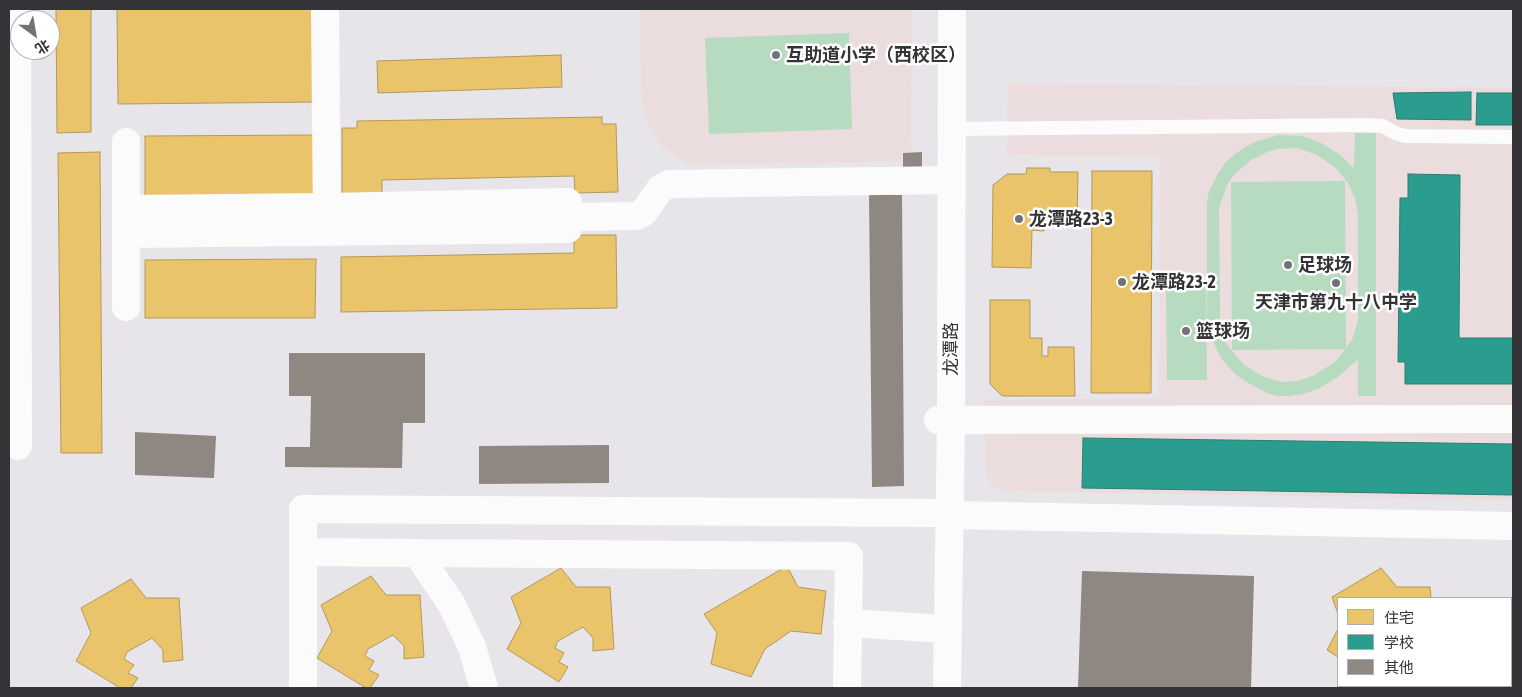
<!DOCTYPE html>
<html>
<head>
<meta charset="utf-8">
<style>
	body { margin:0 }
	#map { position:relative; width:1522px; height:697px; overflow:hidden; background:#e7e5ea; font-family:"Asap Condensed","Noto Sans SC",sans-serif }
	canvas { display:block }
	.frame { position:absolute; inset:0; border:10px solid #343337; pointer-events:none }
	.legend { position:absolute; left:1337px; top:597px; width:175px; height:90px; box-sizing:border-box; background:#fff; border:1px solid #aeadaf; margin:0; padding:6px 9px; list-style:none; font-size:15px; color:#343337 }
	.legend li { display:flex; align-items:center; gap:10px; height:25px }
	.legend b { width:25px; border:1px solid #aeadaf }
	.north { position:absolute; left:10px; top:10px; width:50px; height:50px; box-sizing:border-box; background:#fff; border:1px solid #aeadaf; border-radius:50%; rotate:148deg; font-size:14px; font-weight:700; line-height:20px; text-align:center; color:#343337 }
	.north::after { content:''; display:block; margin:auto; width:18px; height:22px; background:#737176; clip-path:polygon(50% 0,100% 100%,50% 72%,0 100%) }
</style>
</head>
<body>
<div id="map">
<canvas width="1522" height="697"></canvas>
<div class="frame"></div>
<ul class="legend">
<li><b style="height:14px;background:#e9c46a"></b>住宅</li>
<li><b style="height:14px;background:#2a9d8f"></b>学校</li>
<li><b style="height:14px;background:#8e8782"></b>其他</li>
</ul>
<div class="north">北</div>
</div>
<script>
const c = document.querySelector('canvas').getContext('2d');
c.lineJoin = 'round';
function fill(path, color) { c.fillStyle = color; c.fill(path, 'evenodd'); }
const poly = rows => new Path2D(rows.map(r => 'M' + r).join(''));
function trace(path, color, width, dash) { c.strokeStyle = color; c.lineWidth = width; c.lineCap = dash ? 'butt' : 'round'; c.setLineDash(dash || []); c.stroke(path); }
function label(font, color, halo, rows, align = 'center') {
  c.font = font + ' "Asap Condensed","Noto Sans SC",sans-serif'; c.lineWidth = 5; c.setLineDash([]); c.textBaseline = 'middle'; c.strokeStyle = halo; c.fillStyle = color; for (const [text, x, y, turn = 0] of rows) {
    c.save(); c.translate(x, y); c.rotate((+turn || 0) * Math.PI / 180); c.textAlign = isNaN(turn) ? turn : align; if (halo) c.strokeText(text, 0, 0); c.fillText(text, 0, 0); c.restore();
  }
}
fill(poly([
	[640,9,912,9,911,151,901,151,901,161,689,165,661,146,647,124,641,100],
	[1008,83,1513,88,1513,500,1007,491,995,487,987,479,983,400,1159,398,1160,157,1007,155]
]), '#ebdcdd');
fill(poly([
	[849,33,852,129,709,134,705,38],
	[1355,133,1376,133,1376,396,1358,396,1358,359,1338,377,1318,389,1303,394,1289,396,1278,396,1267,393,1243,380,1234,373,1221,358,1210,335,1207,322,1207,202,1209,191,1219,172,1226,162,1235,154,1245,147,1255,142,1279,135,1303,136,1321,143,1339,154,1354,168],
	[1298,148,1317,155,1336,168,1348,183,1355,198,1358,215,1358,320,1352,340,1336,361,1315,375,1298,381,1285,382,1278,381,1264,377,1244,365,1228,346,1221,332,1220,323,1219,208,1228,183,1235,174,1251,160,1269,151,1279,149],
	[1345,181,1346,349,1232,350,1231,182],
	[1206,282,1207,380,1167,380,1166,283]
]), '#b6dbc1');
const homes = poly([
	[56,9,91,9,91,132,57,133,56,9],
	[117,9,318,9,318,102,118,104,117,9],
	[561,55,562,87,378,93,377,61,561,55],
	[602,117,602,124,616,124,618,192,575,193,574,176,382,180,382,197,342,198,342,128,357,128,357,121,602,117],
	[316,135,315,198,145,200,145,136,316,135],
	[100,152,102,453,61,453,58,153,100,152],
	[1027,168,1050,168,1050,172,1078,172,1077,223,1050,222,1050,215,1044,215,1044,231,1032,230,1031,268,992,267,993,185,1007,174,1026,174,1027,168],
	[1092,171,1152,171,1151,393,1091,393,1092,171],
	[574,235,616,235,617,308,341,312,341,257,574,253,574,235],
	[316,259,315,318,145,318,145,260,316,259],
	[990,300,1030,300,1030,338,1042,338,1042,356,1048,356,1048,347,1074,347,1075,396,1002,396,990,384,990,300],
	[787,566,798,587,826,591,821,634,791,631,765,649,751,677,711,664,717,633,704,614,787,566],
	[561,568,576,587,610,587,614,649,593,651,593,638,583,627,558,641,555,648,564,653,559,662,568,667,559,682,507,649,521,623,511,597,561,568],
	[1381,568,1397,587,1430,587,1431,598,1338,598,1338,614,1332,597,1381,568],
	[371,576,386,595,420,595,424,657,404,659,404,646,393,635,368,649,365,656,374,661,369,670,379,675,370,688,366,688,317,658,332,631,321,605,371,576],
	[131,579,146,598,179,598,183,660,163,662,163,650,152,638,127,652,124,659,134,665,128,673,138,678,131,688,120,688,76,661,91,633,81,608,131,579],
	[1338,629,1338,657,1327,650,1338,629]
]);
fill(homes, '#e9c46a');
trace(homes, '#b3985b', 1);
const schools = poly([
	[1471,92,1471,120,1397,119,1393,93,1471,92],
	[1477,93,1513,93,1513,125,1476,125,1477,93],
	[1408,174,1460,175,1459,338,1513,338,1513,384,1405,384,1405,362,1398,362,1400,198,1408,198,1408,174],
	[1083,438,1513,444,1513,495,1082,488,1083,438]
]);
fill(schools, '#2a9d8f');
trace(schools, '#2d7d75', 1);
fill(poly([
	[922,152,922,169,903,169,903,153],
	[869,194,902,195,904,486,872,487],
	[289,353,425,353,425,423,403,423,402,468,285,467,285,447,310,447,311,396,289,396],
	[135,432,216,436,214,478,135,475],
	[609,445,609,483,479,484,479,446],
	[1082,571,1254,576,1251,688,1078,688]
]), '#8e8782');
trace(poly([
	[947,129,1367,125,1383,126,1395,133,1405,136,1513,137]
]), '#fbfbfc', 14);
trace(poly([
	[17,9,18,446],
	[325,9,327,225],
	[126,142,126,307],
	[126,209,326,207,568,202,568,217],
	[126,234,568,229,568,217,637,216,644,212,660,189,669,184,950,180],
	[938,420,1513,419],
	[303,552,417,553],
	[847,623,947,629],
	[303,688,303,509,937,513,949,515,1513,526],
	[484,688,472,647,452,605,417,553,849,556,847,688]
]), '#fbfbfc', 28);
trace(poly([
	[947,688,951,421,952,9]
]), '#fbfbfc', 28);
for (const [x, y, r, color] of [
	[776,55,5,"#737176"],
	[1019,219,5,"#737176"],
	[1288,265,5,"#737176"],
	[1122,282,5,"#737176"],
	[1336,283,5,"#737176"],
	[1186,331,5,"#737176"]
]) { const dot = new Path2D(); dot.arc(x, y, r, 0, 2 * Math.PI); c.fillStyle = color; c.fill(dot); trace(dot, '#fff', 2); }
label('bold 18px', '#343337', '#fff', [
	["互助道小学（西校区）",786,55],
	["龙潭路23-3",1029,219],
	["足球场",1298,265],
	["龙潭路23-2",1132,282],
	["天津市第九十八中学",1336,302,"center"],
	["篮球场",1196,331]
], 'left');
label('18px', '#343337', '#fff', [
	["龙潭路",951,349,-90]
]);
</script>
</body>
</html>
